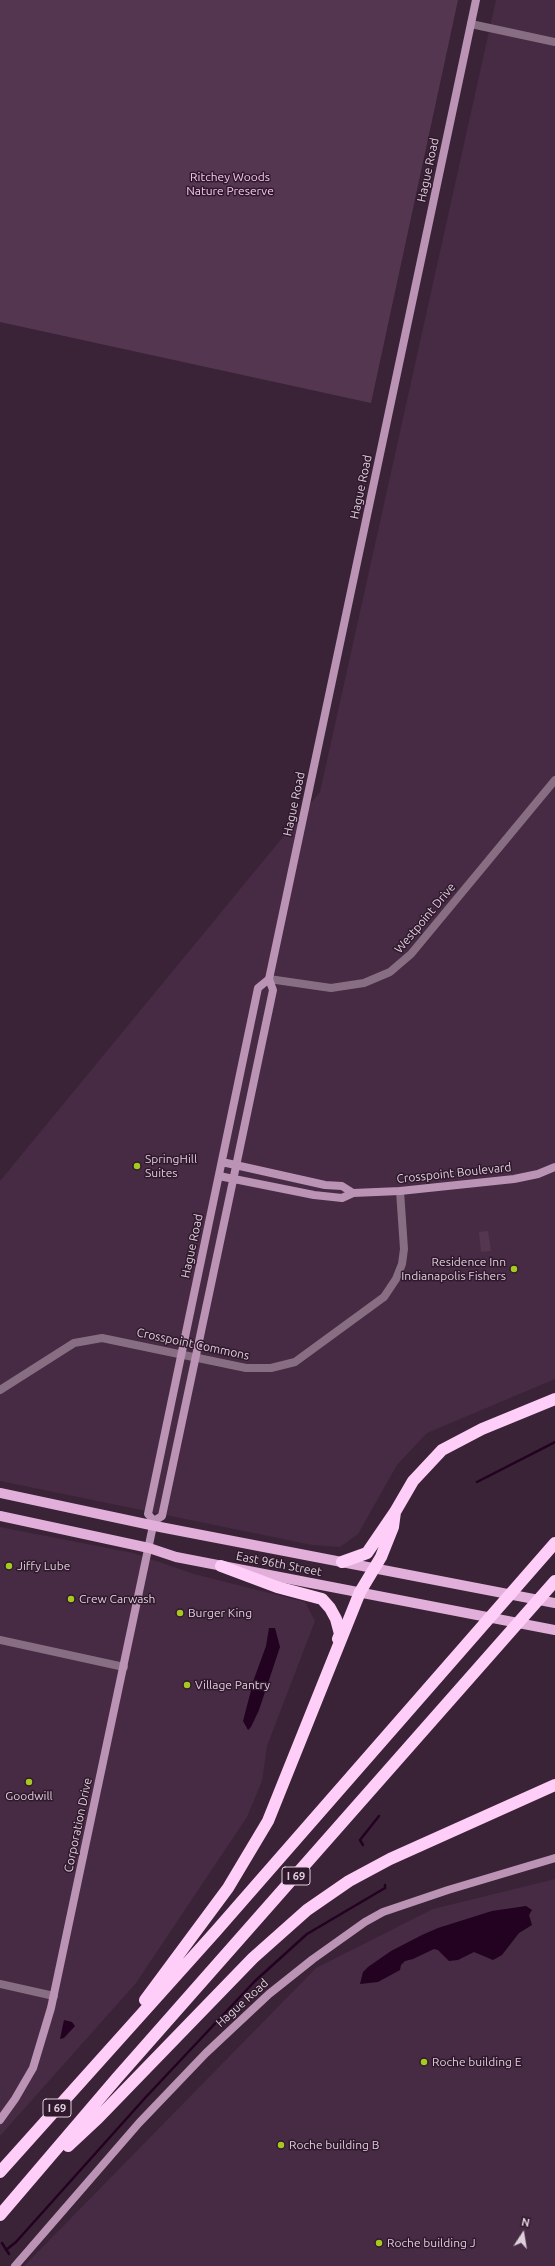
<!DOCTYPE html>
<html>
<head>
<meta charset="utf-8">
<style>
	body { margin:0 }
	#map { position:relative; width:555px; height:2266px; overflow:hidden; background:#3a2337; font-family:Ubuntu,sans-serif }
	canvas { display:block }
	.north { position:absolute; left:503px; top:2214px; width:40px; height:40px; -webkit-text-stroke:3px #30192d; paint-order:stroke; rotate:12deg; font-size:11px; font-weight:700; line-height:16px; text-align:center; color:#dfcfdc }
	.north::after { content:''; display:block; margin:auto; width:14px; height:18px; background:#dfcfdc; clip-path:polygon(50% 0,100% 100%,50% 72%,0 100%) }
</style>
</head>
<body>
<div id="map">
<canvas width="555" height="2266"></canvas>
<div class="north">N</div>
</div>
<script>
const c = document.querySelector('canvas').getContext('2d');
c.lineJoin = 'round';
function fill(path, color) { c.fillStyle = color; c.fill(path, 'evenodd'); }
const poly = rows => new Path2D(rows.map(r => 'M' + r).join(''));
function trace(path, color, width, dash) { c.strokeStyle = color; c.lineWidth = width; c.lineCap = dash ? 'butt' : 'round'; c.setLineDash(dash || []); c.stroke(path); }
function label(font, color, halo, rows, align = 'center') {
  c.font = font + ' Ubuntu,sans-serif'; c.lineWidth = 3; c.setLineDash([]); c.textBaseline = 'middle'; c.strokeStyle = halo; c.fillStyle = color; for (const [text, x, y, turn = 0] of rows) {
    c.save(); c.translate(x, y); c.rotate((+turn || 0) * Math.PI / 180); c.textAlign = isNaN(turn) ? turn : align; if (halo) c.strokeText(text, 0, 0); c.fillText(text, 0, 0); c.restore();
  }
}
fill(poly([
	[496,0,555,0,555,1379,427,1433,397,1465,358,1534,340,1547,312,1545,0,1481,0,1181,320,792],
	[0,1527,133,1553,194,1574,305,1602,315,1621,267,1746,262,1781,247,1817,136,1983,0,2136],
	[555,1879,555,2266,24,2266,316,1968,433,1909]
]), '#472a44');
fill(poly([
	[0,0,458,0,371,403,0,322],
	[488,1231,491,1251,481,1252,479,1232]
]), '#543651');
fill(poly([
	[269,1628,275,1628,280,1647,259,1710,251,1727,248,1730,243,1721,254,1679,266,1646],
	[526,1906,532,1910,529,1915,532,1925,519,1933,502,1955,493,1960,474,1952,458,1960,449,1961,438,1950,434,1949,413,1959,405,1961,401,1965,400,1970,378,1982,360,1984,363,1972,368,1967,391,1951,422,1935,438,1928,492,1911],
	[64,2020,72,2022,75,2026,64,2038,60,2039]
]), '#230120');
trace(poly([
	[477,1482,555,1442],
	[363,1845,360,1840,379,1816],
	[2,2243,9,2254],
	[6,2250,16,2242,145,2098,255,1981,307,1934,385,1888,385,1885]
]), '#230120', 2.5);
trace(poly([
	[471,24,555,42],
	[269,979,331,988,364,983,390,972,411,954,555,780],
	[0,1390,74,1343,102,1338,246,1368,271,1368,295,1362,384,1297,396,1279,402,1264,404,1249,400,1191],
	[0,1640,124,1667],
	[0,1984,54,1996]
]), '#876e83', 8);
trace(poly([
	[222,1162,325,1185,342,1186,353,1193],
	[219,1176,314,1195,342,1198,353,1193,400,1191,514,1179,538,1174,555,1167],
	[154,1521,148,1514,258,988,269,979],
	[0,2120,15,2099,33,2068,51,2008,154,1521,162,1516,231,1190,273,990,269,979,476,0],
	[15,2266,139,2123,206,2053,269,1994,313,1959,365,1922,383,1912,448,1890,555,1858]
]), '#ba93b5', 8);
trace(poly([
	[0,1493,160,1527,555,1603],
	[0,1516,149,1548,176,1557,555,1630]
]), '#e2afdb', 10);
trace(poly([
	[342,1562,367,1553,395,1512,413,1481,442,1450,482,1429,555,1399],
	[221,1566,277,1587,322,1599,330,1608,336,1619,340,1634,338,1639],
	[145,2000,228,1888,268,1821,360,1592,381,1557,393,1527,395,1512],
	[68,2146,98,2118,253,1958,307,1910,349,1881,390,1859,555,1785],
	[0,2172,216,1931,555,1543],
	[0,2215,117,2078,555,1581]
]), '#ffcef8', 12);
for (const [x, y, r, color] of [
	[137,1166,4,"#a7c81f"],
	[514,1269,4,"#a7c81f"],
	[9,1566,4,"#a7c81f"],
	[71,1599,4,"#a7c81f"],
	[180,1613,4,"#a7c81f"],
	[187,1685,4,"#a7c81f"],
	[29,1782,4,"#a7c81f"],
	[424,2062,4,"#a7c81f"],
	[281,2145,4,"#a7c81f"],
	[379,2243,4,"#a7c81f"]
]) { const dot = new Path2D(); dot.arc(x, y, r, 0, 2 * Math.PI); c.fillStyle = color; c.fill(dot); trace(dot, '#30192d', 1.5); }
for (const [x, y, w] of [
	[296,1876,28],
	[57,2108,28]
]) { const box = new Path2D(); box.roundRect(x - w / 2, y - 9, w, 18, 3); c.fillStyle = '#30192d'; c.fill(box); trace(box, '#dfcfdc', 1); }
label('bold 11px', '#dfcfdc', null, [
	["I 69",296,1876],
	["I 69",57,2108]
]);
label('12px', '#dfcfdc', '#30192d', [
	["Hague Road",428,170,-78],
	["Hague Road",361,487,-78],
	["Hague Road",294,804,-78],
	["Westpoint Drive",425,918,-50],
	["Crosspoint Boulevard",454,1173,-6],
	["Hague Road",192,1246,-78],
	["Crosspoint Commons",193,1344,12],
	["East 96th Street",279,1564,11],
	["Corporation Drive",78,1825,-78],
	["Hague Road",242,2003,-42]
]);
label('12px', '#f7c7f1', '#30192d', [
	["Ritchey Woods",230,177],
	["Nature Preserve",230,191]
]);
label('12px', '#dfcfdc', '#30192d', [
	["SpringHill",145,1159],
	["Suites",145,1173],
	["Residence Inn",506,1262,"right"],
	["Indianapolis Fishers",506,1276,"right"],
	["Jiffy Lube",17,1566],
	["Crew Carwash",79,1599],
	["Burger King",188,1613],
	["Village Pantry",195,1685],
	["Goodwill",29,1796,"center"],
	["Roche building E",432,2062],
	["Roche building B",289,2145],
	["Roche building J",387,2243]
], 'left');
</script>
</body>
</html>
